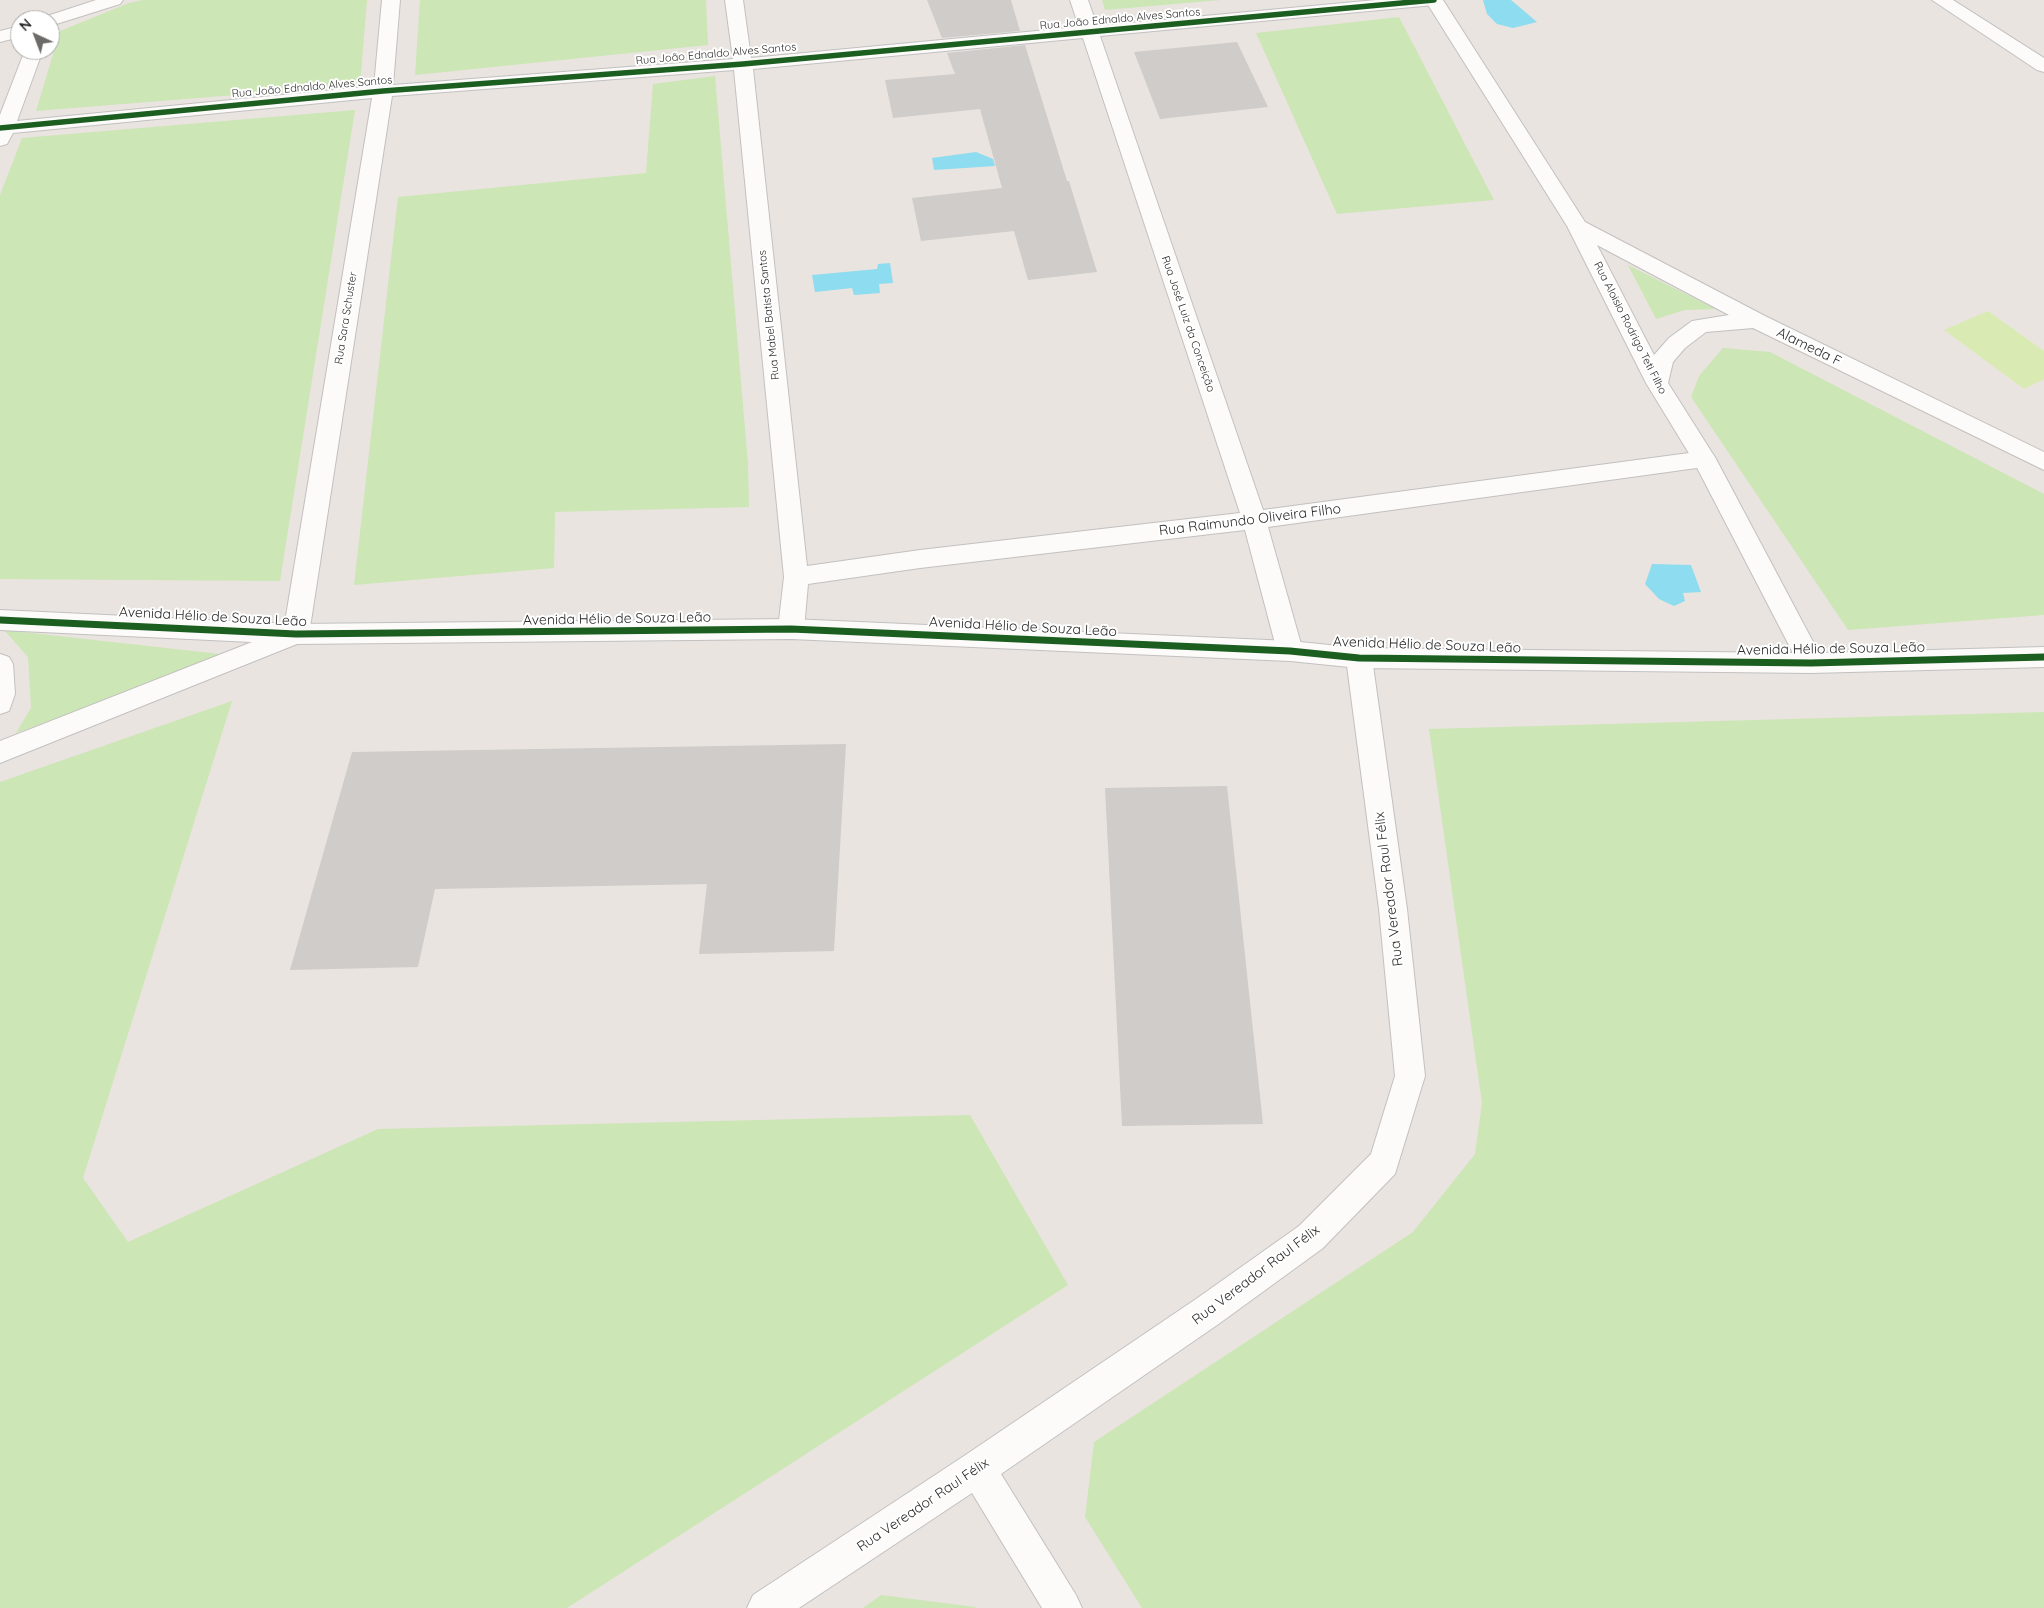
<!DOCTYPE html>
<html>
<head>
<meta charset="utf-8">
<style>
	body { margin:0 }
	#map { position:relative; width:2044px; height:1608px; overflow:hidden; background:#e9e4df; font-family:Quicksand,sans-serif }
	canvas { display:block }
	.north { position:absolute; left:10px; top:10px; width:50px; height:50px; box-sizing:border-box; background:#fff; border:1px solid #aaa; border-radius:50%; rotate:317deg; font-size:14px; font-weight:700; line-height:20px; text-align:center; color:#2a2a2a }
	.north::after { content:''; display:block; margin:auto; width:18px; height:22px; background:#6d6b69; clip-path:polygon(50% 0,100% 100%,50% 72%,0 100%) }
</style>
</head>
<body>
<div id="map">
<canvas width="2044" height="1608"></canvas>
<div class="north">N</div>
</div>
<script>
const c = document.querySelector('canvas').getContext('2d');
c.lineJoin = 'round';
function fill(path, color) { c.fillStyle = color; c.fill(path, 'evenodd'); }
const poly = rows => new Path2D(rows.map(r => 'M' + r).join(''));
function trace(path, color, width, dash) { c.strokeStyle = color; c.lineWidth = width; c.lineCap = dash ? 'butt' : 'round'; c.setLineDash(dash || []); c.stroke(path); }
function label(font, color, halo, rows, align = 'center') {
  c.font = font + ' Quicksand,sans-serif'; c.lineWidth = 4; c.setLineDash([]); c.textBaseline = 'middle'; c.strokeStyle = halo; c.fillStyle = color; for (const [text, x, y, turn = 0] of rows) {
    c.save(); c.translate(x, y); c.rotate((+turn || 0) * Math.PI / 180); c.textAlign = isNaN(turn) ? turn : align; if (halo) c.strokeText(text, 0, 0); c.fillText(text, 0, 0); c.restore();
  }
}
fill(poly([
	[143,0,367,0,360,85,36,111,60,31,129,3],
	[420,0,706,0,708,45,415,75],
	[1102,0,1221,0,1105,10],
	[1399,17,1494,200,1337,214,1256,33],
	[715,76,748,464,749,507,555,512,554,568,354,585,398,197,646,173,653,84],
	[355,110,280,581,0,579,0,195,22,138],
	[1628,265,1716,309,1685,310,1656,319],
	[1723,348,1770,352,2044,494,2044,615,1848,630,1691,397,1699,376],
	[4,630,238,656,16,733,31,708,28,657],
	[232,701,83,1178,128,1242,378,1129,970,1115,1068,1285,567,1608,0,1608,0,782],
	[2044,712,2044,1608,1142,1608,1085,1517,1094,1442,1413,1232,1475,1154,1482,1103,1429,729],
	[881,1595,975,1607,976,1608,863,1608]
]), '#cce6b5');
fill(poly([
	[1988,311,2044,351,2044,379,2024,389,1944,330]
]), '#d9ebb2');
fill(poly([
	[1483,0,1511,0,1537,22,1513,28,1497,24,1487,14],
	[976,152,993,159,995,166,934,170,932,158],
	[890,263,893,283,879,284,880,293,854,295,852,288,815,292,812,275,877,269,878,264],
	[1652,564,1691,565,1701,592,1683,593,1685,601,1674,606,1659,599,1645,584]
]), '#8ddcf0');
fill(poly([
	[927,0,1011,0,1020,31,942,38],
	[1237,42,1268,107,1160,119,1134,52],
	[1025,45,1067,181,1069,181,1097,272,1028,280,1014,231,921,241,912,198,1002,188,980,109,893,118,885,80,955,74,947,53],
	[846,744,834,951,699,954,707,884,435,889,418,967,290,970,352,752],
	[1227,786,1263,1124,1122,1126,1105,788]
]), '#cfccc9');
const minor = poly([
	[96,0,123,0,120,4,50,26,50,20,42,20,44,17,96,0],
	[382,0,400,0,393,85,733,59,725,0,743,0,751,58,1079,27,1070,0,1088,0,1097,26,1376,0,1443,0,1440,4,1434,5,1100,36,1263,510,1704,451,1712,453,1716,459,1712,465,1704,467,1268,527,1303,651,1299,658,1290,661,1281,658,1277,651,1245,530,920,568,808,584,804,629,800,636,791,639,782,636,778,629,784,577,734,70,392,96,309,634,305,641,296,644,287,641,283,634,372,98,13,133,7,144,0,146,0,115,25,50,43,50,17,121,374,86,382,0],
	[1083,38,1240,513,920,550,807,566,753,69,1083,38],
	[20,26,20,37,0,42,0,31,20,26],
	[1359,648,1368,651,1372,658,1407,909,1425,1076,1395,1174,1323,1248,1220,1323,1001,1474,1076,1595,1082,1608,1042,1608,972,1493,799,1608,747,1608,753,1595,964,1456,1196,1299,1299,1226,1371,1154,1395,1076,1379,909,1346,658,1350,651,1359,648]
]);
const tertiary = poly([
	[1425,0,1443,0,1585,222,1765,316,2044,452,2044,470,1753,328,1706,332,1685,348,1673,362,1668,383,1716,459,1819,653,2044,647,2044,667,1811,673,1359,668,1290,661,791,639,297,644,0,763,0,741,252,642,0,630,0,610,296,624,791,619,1290,641,1359,648,1793,653,1693,460,1646,383,1567,226,1425,0],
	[1597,245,1729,315,1692,321,1669,338,1654,355,1597,245],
	[1932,0,1953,0,2044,58,2044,72,2037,70,1932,0],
	[0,654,9,657,13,664,15,694,9,711,0,714,0,654]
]);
trace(minor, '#c2c0c1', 2);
trace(tertiary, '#c2c0c1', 2);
fill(minor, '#fcfbfa');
fill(tertiary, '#fcfbfa');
trace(poly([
	[0,128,383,91,743,64,1434,0]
]), '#1b5e20', 5.5);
trace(poly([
	[0,620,296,634,791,629,1290,651,1359,658,1811,663,2044,657]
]), '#1b5e20', 7);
label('11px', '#2a2a2a', '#fff', [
	["Rua João Ednaldo Alves Santos",1120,19,-5],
	["Rua João Ednaldo Alves Santos",716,54,-5],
	["Rua João Ednaldo Alves Santos",312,87,-5],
	["Rua Mabel Batista Santos",769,315,-96],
	["Rua Sara Schuster",346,318,-81],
	["Rua José Luiz da Conceição",1188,324,71],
	["Rua Aloisio Rodrigo Teti Filho",1630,328,63]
]);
label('14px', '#2a2a2a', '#fff', [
	["Alameda F",1809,347,26],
	["Rua Raimundo Oliveira Filho",1250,520,-7],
	["Avenida Hélio de Souza Leão",213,617,3],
	["Avenida Hélio de Souza Leão",617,619,-1],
	["Avenida Hélio de Souza Leão",1023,627,3],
	["Avenida Hélio de Souza Leão",1427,645,2],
	["Avenida Hélio de Souza Leão",1831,649,-1],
	["Rua Vereador Raul Félix",1389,889,-97],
	["Rua Vereador Raul Félix",1256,1275,-37],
	["Rua Vereador Raul Félix",923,1505,-34]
]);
</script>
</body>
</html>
